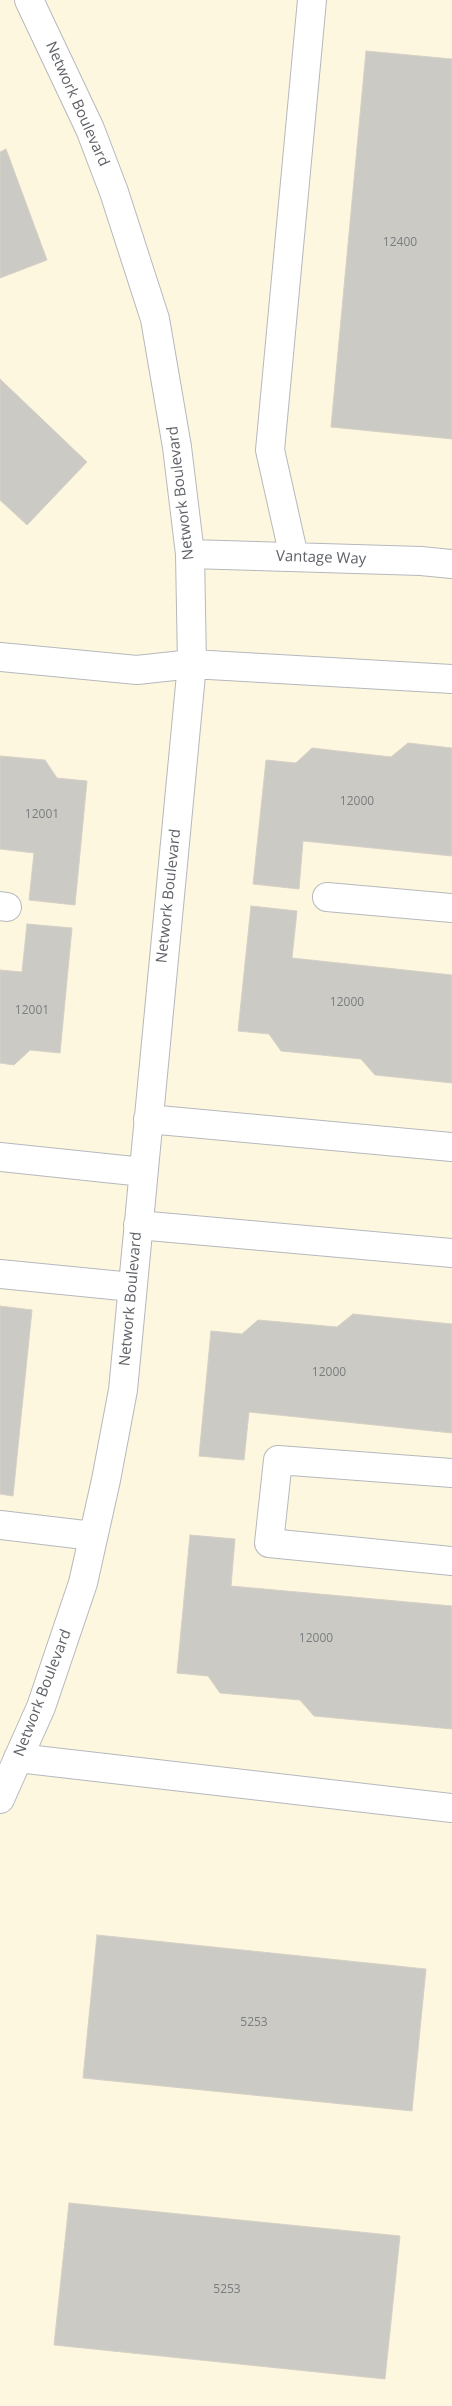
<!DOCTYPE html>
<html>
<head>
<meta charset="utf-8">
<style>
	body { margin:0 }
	canvas { display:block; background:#f1efe8 }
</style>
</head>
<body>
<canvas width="452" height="2406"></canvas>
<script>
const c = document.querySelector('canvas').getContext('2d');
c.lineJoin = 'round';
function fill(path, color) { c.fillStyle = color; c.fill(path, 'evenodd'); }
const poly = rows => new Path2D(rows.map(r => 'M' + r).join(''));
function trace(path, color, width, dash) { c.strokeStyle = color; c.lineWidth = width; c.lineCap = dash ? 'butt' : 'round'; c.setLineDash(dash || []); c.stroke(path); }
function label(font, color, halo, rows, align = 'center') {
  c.font = font + ' "Open Sans",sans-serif'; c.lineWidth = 4; c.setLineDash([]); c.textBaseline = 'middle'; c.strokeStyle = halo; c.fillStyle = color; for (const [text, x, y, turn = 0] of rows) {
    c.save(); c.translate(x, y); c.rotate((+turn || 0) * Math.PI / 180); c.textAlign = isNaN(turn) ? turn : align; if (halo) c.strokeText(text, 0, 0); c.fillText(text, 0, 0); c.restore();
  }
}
fill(poly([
	[0,0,452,0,452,2406,0,2406]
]), '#fef7e0');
const building = poly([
	[366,51,452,59,452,439,331,427,366,51],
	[6,149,47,260,0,278,0,152,6,149],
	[0,379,87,462,27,525,0,500,0,379],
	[408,743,452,748,452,856,303,841,299,889,253,884,266,760,296,763,312,748,391,757,408,743],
	[0,756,45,760,57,778,87,781,75,905,29,900,34,853,0,849,0,756],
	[251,906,297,911,292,958,452,975,452,1083,375,1075,361,1059,281,1051,269,1034,238,1031,251,906],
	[27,924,72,928,60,1053,30,1050,14,1065,0,1063,0,970,22,972,27,924],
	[0,1306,32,1310,13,1496,0,1494,0,1306],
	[353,1314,452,1324,452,1433,249,1412,244,1460,199,1456,211,1331,242,1334,258,1320,337,1327,353,1314],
	[190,1535,235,1539,231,1586,452,1606,452,1729,314,1716,300,1700,220,1693,208,1676,177,1673,190,1535],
	[97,1935,426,1969,412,2111,83,2078,97,1935],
	[69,2203,400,2236,385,2379,54,2345,69,2203]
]);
fill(building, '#cccac5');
trace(building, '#d6d1c6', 1);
const minor = poly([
	[190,554,421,561,452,564],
	[294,557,270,450,312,0],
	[0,657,137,670,192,664,452,679],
	[327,897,452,908],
	[0,906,7,907],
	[148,1119,452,1147],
	[0,1157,143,1172],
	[138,1225,452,1253],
	[0,1274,132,1287],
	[452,1473,278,1460,269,1543,452,1561],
	[0,1525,93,1536],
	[18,1758,452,1808],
	[0,1799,41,1707,83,1583,106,1480,123,1390,192,664,190,554,177,447,155,319,114,192,90,129,29,0]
]);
trace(minor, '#b5b8bc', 30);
trace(minor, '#fff', 28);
label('12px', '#7a7d7f', null, [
	["12400",400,243],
	["12000",357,802],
	["12001",42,815],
	["12000",347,1003],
	["12001",32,1011],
	["12000",329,1373],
	["12000",316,1639],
	["5253",254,2023],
	["5253",227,2290]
]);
label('15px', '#5f6368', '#fff', [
	["Network Boulevard",77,104,66],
	["Network Boulevard",181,493,-97],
	["Vantage Way",321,558,2],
	["Network Boulevard",169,896,-84],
	["Network Boulevard",131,1299,-85],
	["Network Boulevard",43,1693,-69]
]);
</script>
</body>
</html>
